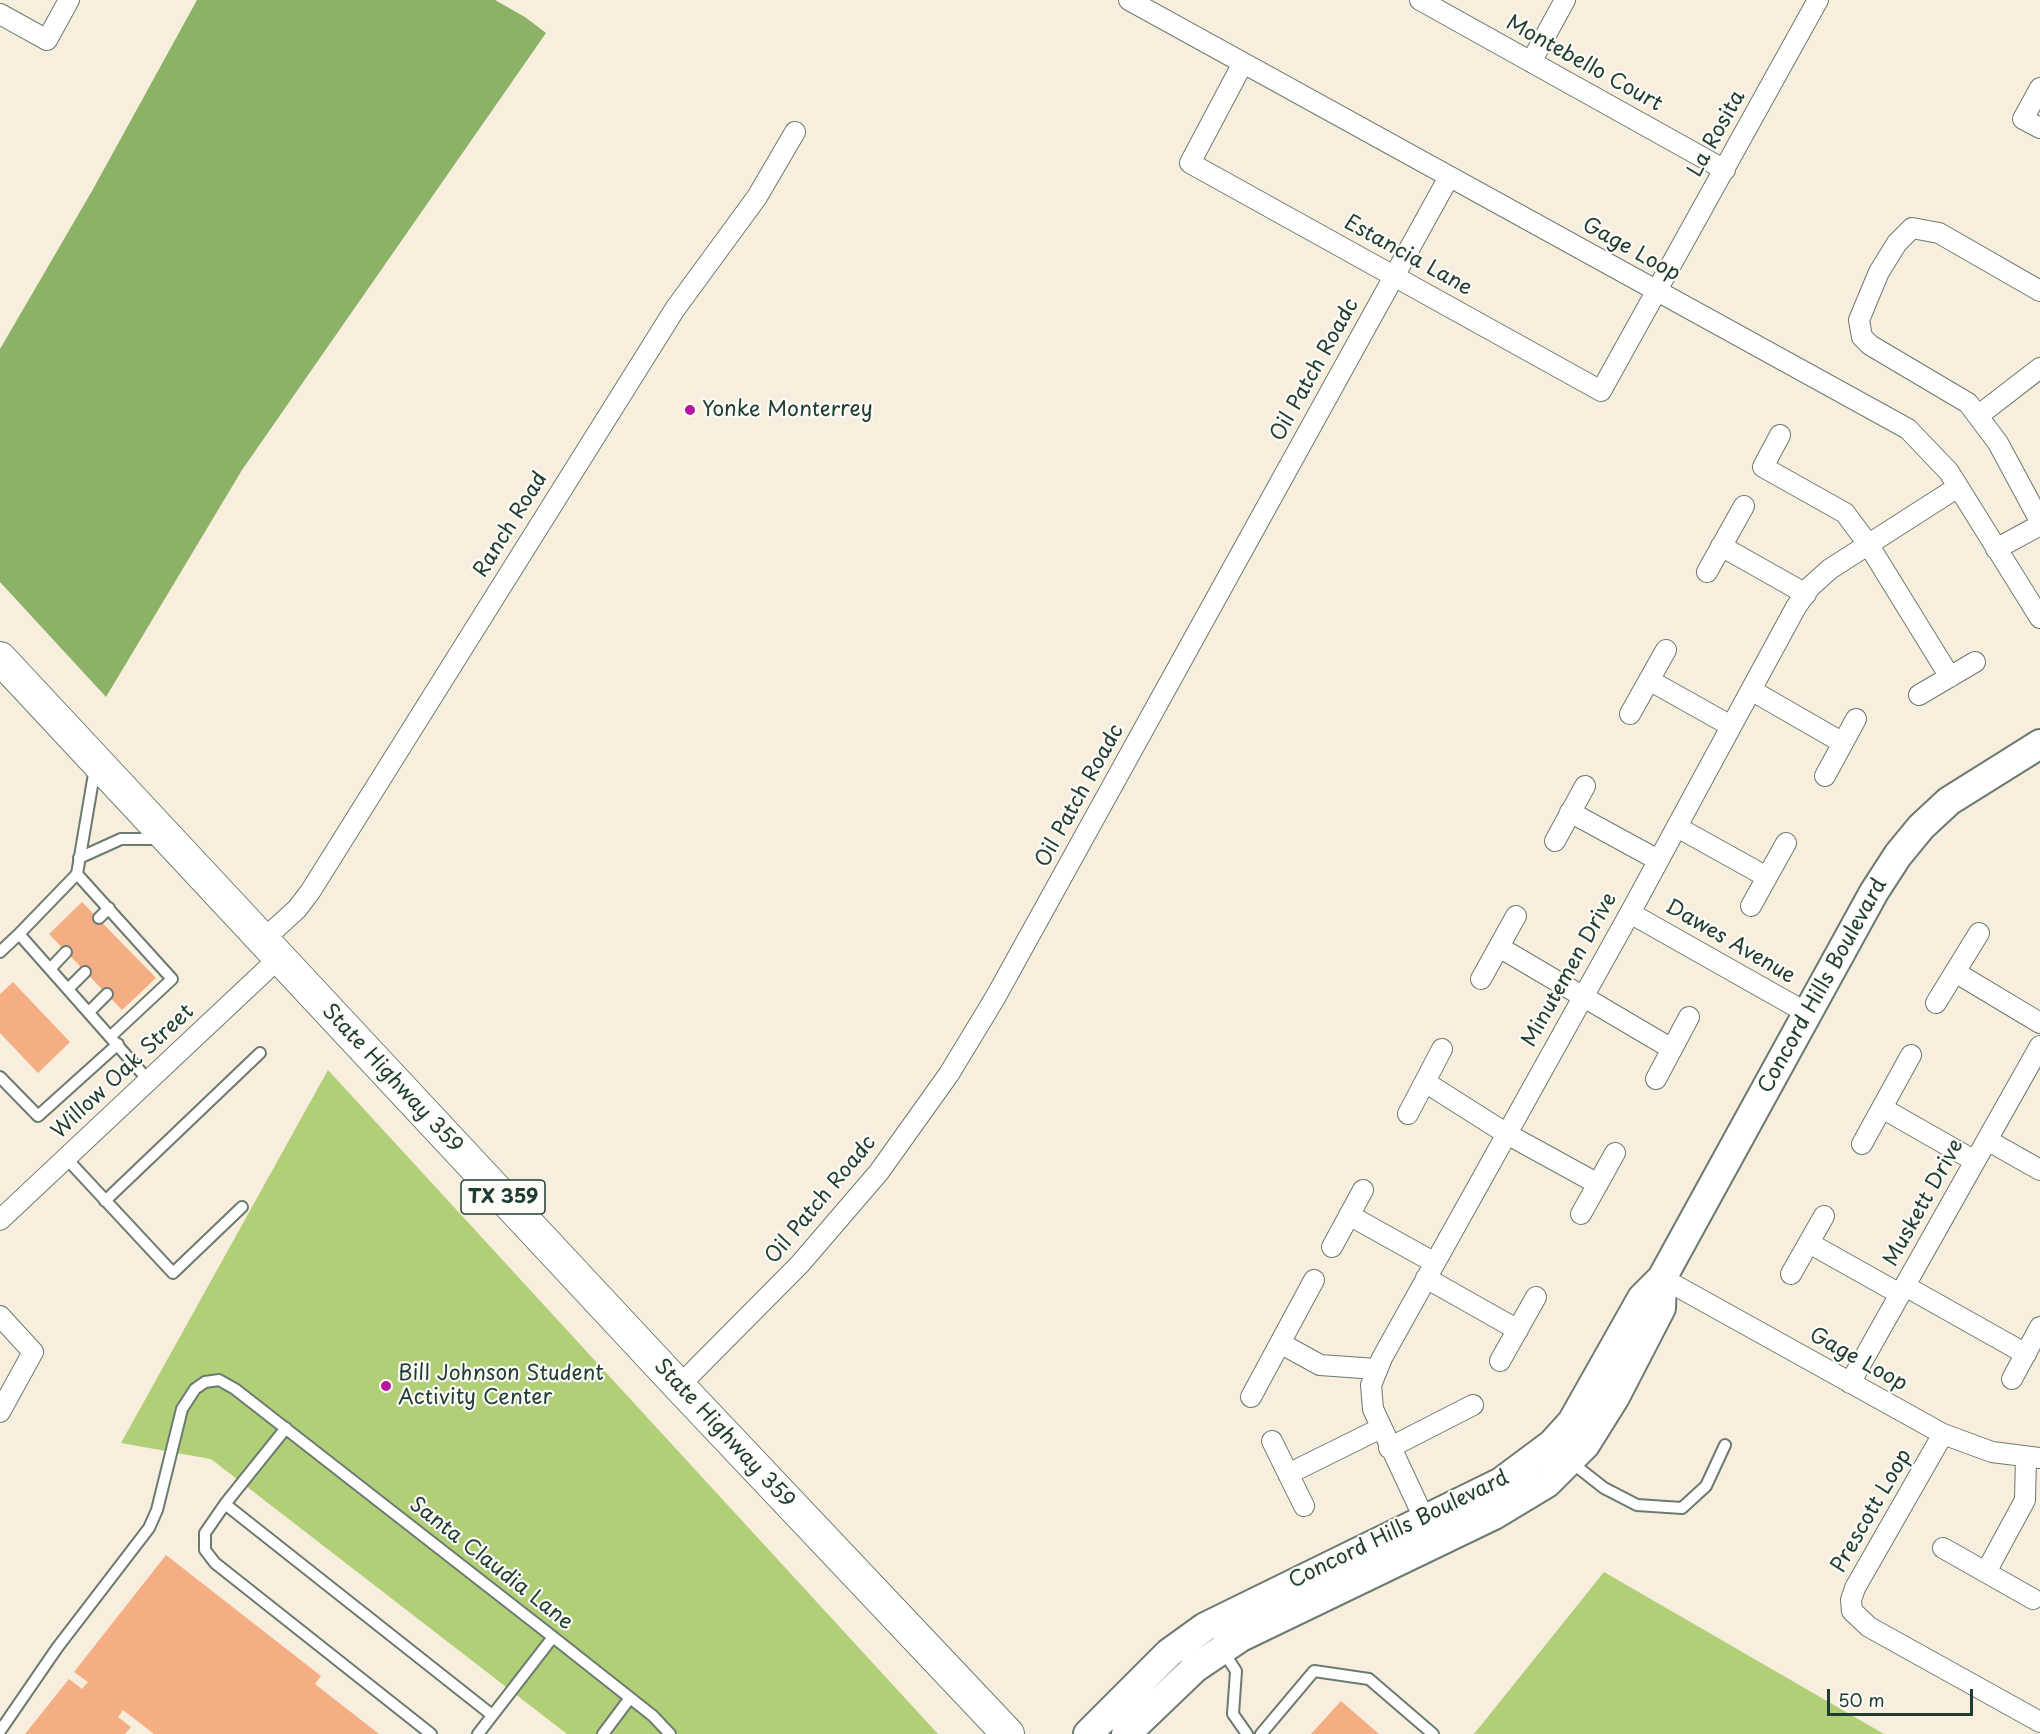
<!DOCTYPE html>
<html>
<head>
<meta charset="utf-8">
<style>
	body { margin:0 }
	#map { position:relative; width:2040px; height:1734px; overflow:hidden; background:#f8eedd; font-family:"Playpen Sans",sans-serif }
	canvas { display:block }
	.scale { position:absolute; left:1827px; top:1689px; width:146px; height:27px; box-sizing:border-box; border:3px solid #1f3d34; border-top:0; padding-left:8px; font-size:18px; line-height:21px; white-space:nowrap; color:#1f3d34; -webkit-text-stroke:4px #fdfcf7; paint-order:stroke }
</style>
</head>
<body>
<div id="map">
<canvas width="2040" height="1734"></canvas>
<div class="scale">50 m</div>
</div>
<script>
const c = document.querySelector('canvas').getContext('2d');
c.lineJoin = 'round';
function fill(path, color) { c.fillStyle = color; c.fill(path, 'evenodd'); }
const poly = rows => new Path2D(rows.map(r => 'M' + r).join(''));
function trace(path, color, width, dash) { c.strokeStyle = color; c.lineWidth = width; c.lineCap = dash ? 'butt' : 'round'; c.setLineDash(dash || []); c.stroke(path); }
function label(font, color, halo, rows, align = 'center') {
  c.font = font + ' "Playpen Sans",sans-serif'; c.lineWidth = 4.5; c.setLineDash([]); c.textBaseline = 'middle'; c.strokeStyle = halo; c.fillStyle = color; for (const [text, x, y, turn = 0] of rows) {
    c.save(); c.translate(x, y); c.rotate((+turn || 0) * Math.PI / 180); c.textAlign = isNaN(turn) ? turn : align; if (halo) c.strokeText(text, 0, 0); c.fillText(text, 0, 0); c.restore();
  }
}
fill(poly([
	[328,1070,938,1734,567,1734,211,1459,121,1443],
	[1604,1572,1884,1734,1885,1734,1474,1734]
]), '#b0cf76');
fill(poly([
	[197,0,495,0,525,17,546,33,242,470,106,697,0,582,0,349,92,191]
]), '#8cb267');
fill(poly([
	[82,902,156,978,122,1010,49,934],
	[13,982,70,1042,38,1073,0,1033,0,994],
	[166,1555,321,1676,315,1684,379,1734,154,1734,123,1710,118,1717,131,1727,125,1734,25,1734,69,1679,82,1689,88,1682,74,1672],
	[1341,1701,1379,1734,1311,1734]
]), '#f5ad83');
const lane = poly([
	[79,858,121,839,162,839],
	[77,874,95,768],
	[99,918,109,908],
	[0,952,19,934],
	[50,969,66,952],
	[68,989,85,972],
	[89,1012,107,994],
	[111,1036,172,979,77,874,19,934,149,1081],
	[0,1077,38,1116,118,1044],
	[66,1158,173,1273,242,1207],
	[105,1201,260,1053],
	[286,1428,225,1504,205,1533,205,1550,215,1563,431,1734],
	[1571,1462,1604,1488,1637,1505,1682,1508,1706,1486,1725,1445],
	[225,1504,492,1715],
	[1223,1651,1236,1671,1233,1714,1247,1734],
	[0,1731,57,1648,149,1528,157,1510,182,1409,195,1389,205,1382,219,1380,235,1389,553,1637,653,1716,670,1734],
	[478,1734,553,1637],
	[603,1734,630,1698],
	[1261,1734,1314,1671,1369,1679,1433,1734]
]);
const street = poly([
	[1129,0,1908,429,1949,472,2040,618],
	[1420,0,1725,170],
	[0,14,47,40,69,0],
	[1531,62,1565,0],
	[1243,63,1190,163,1601,391,1818,0],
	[2040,88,2023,119,2040,128],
	[2040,291,1939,233,1912,228,1897,243,1879,272,1859,320,1862,337,1870,345,1968,403,1998,443,2040,521],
	[1979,415,2040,368],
	[1780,435,1763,467,1845,513,1868,544,1950,677],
	[1721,546,1806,594],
	[1996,549,2040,525],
	[1707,572,1744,506],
	[1649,680,1731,726],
	[1751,690,1843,743],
	[1919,695,1975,662],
	[1630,714,1666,650],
	[1825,776,1856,719],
	[1570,812,1658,860],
	[1677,827,1767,877],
	[1555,841,1585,786],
	[1751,906,1786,843],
	[1630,913,1807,1013],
	[263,940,297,909,310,892,675,309,757,197,795,132],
	[1499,947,1672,1049],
	[1955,972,2040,1023],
	[1481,979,1516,916],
	[1936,1003,1979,933],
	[1656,1079,1689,1017],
	[1425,1082,1507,1134,1598,1184],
	[1882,1108,1975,1161],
	[1408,1114,1442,1049],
	[1987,1140,2040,1170],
	[1862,1144,1911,1055],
	[1581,1214,1615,1153],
	[1349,1215,1435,1263],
	[0,1220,279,958],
	[1809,1243,1900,1294],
	[1332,1247,1363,1190],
	[1791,1274,1824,1216],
	[1426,1278,1518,1330],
	[1662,1278,1943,1434,1992,1452,2040,1458],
	[1905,1286,2026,1354],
	[0,1316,33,1352,0,1412],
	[1280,1343,1320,1365,1376,1369],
	[1500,1361,1536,1297],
	[2012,1379,2040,1327],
	[1850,1383,2040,1046],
	[679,1386,800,1264,879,1172,949,1074,995,998,1449,177],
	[1251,1397,1314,1280],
	[1943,1434,1855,1588,1851,1600,1852,1611,1869,1627,2040,1722],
	[1272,1441,1304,1506],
	[1389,1448,1473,1405],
	[1288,1474,1381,1428],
	[1430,1531,1373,1409,1371,1385,1382,1358,1630,913,1796,607,1810,587,1830,569,1958,487],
	[1943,1548,2033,1599],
	[1986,1572,2025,1500,2026,1457]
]);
const secondary = poly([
	[1088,1734,1169,1653,1205,1627,1501,1482,1552,1444,1572,1422,1642,1298,1662,1278,1874,892,1898,855,1921,827,1949,801,2040,744],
	[1126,1734,1195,1668,1241,1637,1494,1515,1547,1483,1585,1445,1615,1397,1661,1308,1662,1278]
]);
const primary = poly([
	[0,658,679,1386,1008,1734]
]);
trace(lane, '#6b7b6f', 14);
trace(street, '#6b7b6f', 22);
trace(secondary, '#6b7b6f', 32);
trace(primary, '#6b7b6f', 34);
trace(lane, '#fff', 10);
trace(street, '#fff', 20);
trace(secondary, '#fff', 28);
trace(primary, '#fff', 32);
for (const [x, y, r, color] of [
	[690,410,6,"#b5179e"],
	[386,1386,6,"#b5179e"]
]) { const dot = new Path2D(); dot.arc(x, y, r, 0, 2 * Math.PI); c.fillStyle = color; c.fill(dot); trace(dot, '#fdfcf7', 2); }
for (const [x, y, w] of [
	[503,1197,84]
]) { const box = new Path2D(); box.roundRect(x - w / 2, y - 17, w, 34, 4.5); c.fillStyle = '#fdfcf7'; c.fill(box); trace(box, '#1f3d34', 1.5); }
label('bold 20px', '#1f3d34', null, [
	["TX 359",503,1197]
]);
label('21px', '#1f3d34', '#fdfcf7', [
	["Montebello Court",1584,64,29],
	["La Rosita",1717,134,-61],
	["Gage Loop",1631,250,29],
	["Estancia Lane",1408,256,29],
	["Oil Patch Roadc",1315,370,-61],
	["Ranch Road",511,525,-58],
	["Oil Patch Roadc",1080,796,-61],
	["Dawes Avenue",1730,942,30],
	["Minutemen Drive",1570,970,-61],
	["Concord Hills Boulevard",1823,986,-61],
	["Willow Oak Street",123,1072,-43],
	["State Highway 359",392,1079,47],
	["Oil Patch Roadc",821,1200,-50],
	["Muskett Drive",1924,1203,-61],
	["Gage Loop",1858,1360,29],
	["State Highway 359",724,1434,47],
	["Prescott Loop",1872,1511,-60],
	["Concord Hills Boulevard",1399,1530,-26],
	["Santa Claudia Lane",491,1564,38]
]);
label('21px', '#1f3d34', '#fdfcf7', [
	["Yonke Monterrey",702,410],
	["Bill Johnson Student",398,1374],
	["Activity Center",398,1398]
], 'left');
</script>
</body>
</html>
